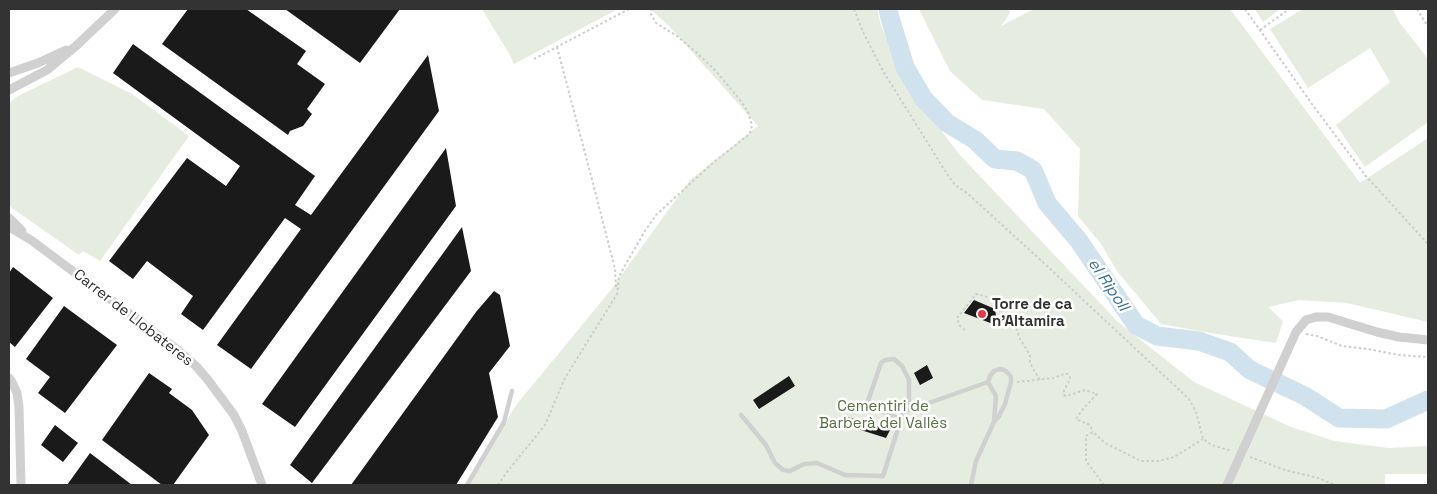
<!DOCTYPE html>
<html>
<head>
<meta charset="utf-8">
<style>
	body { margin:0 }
	#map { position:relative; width:1437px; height:494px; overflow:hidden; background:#fff; font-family:"Space Grotesk",sans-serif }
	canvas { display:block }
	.frame { position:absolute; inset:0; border:10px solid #333; pointer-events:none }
</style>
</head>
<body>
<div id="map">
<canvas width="1437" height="494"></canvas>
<div class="frame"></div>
</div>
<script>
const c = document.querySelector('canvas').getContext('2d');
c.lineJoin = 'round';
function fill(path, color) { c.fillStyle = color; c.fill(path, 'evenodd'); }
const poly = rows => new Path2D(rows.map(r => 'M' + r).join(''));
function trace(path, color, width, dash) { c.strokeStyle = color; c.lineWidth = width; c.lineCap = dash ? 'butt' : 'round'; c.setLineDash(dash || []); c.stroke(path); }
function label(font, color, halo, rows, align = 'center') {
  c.font = font + ' "Space Grotesk",sans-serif'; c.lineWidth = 5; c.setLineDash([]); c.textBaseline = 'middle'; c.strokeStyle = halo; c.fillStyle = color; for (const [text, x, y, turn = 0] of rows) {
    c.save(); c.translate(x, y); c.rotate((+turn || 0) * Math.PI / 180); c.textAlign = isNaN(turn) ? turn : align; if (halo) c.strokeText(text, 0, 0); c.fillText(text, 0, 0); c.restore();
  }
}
fill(poly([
	[482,9,618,9,514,64,510,55],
	[650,9,877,9,881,26,911,91,959,154,1118,322,1194,382,1291,427,1334,441,1389,448,1428,446,1428,474,1385,474,1385,485,466,485,517,404,610,291,690,180,758,126,668,25],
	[919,9,1009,9,1010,13,1001,26,1034,9,1230,9,1360,183,1428,138,1428,322,1347,303,1299,300,1268,307,1283,321,1276,343,1210,333,1161,324,1117,271,1101,244,1078,216,1080,149,1044,109,982,100,950,71],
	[1255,9,1280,9,1263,22],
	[1303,9,1393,9,1399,22,1428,59,1428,122,1365,167,1336,125,1390,82,1370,48,1308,88,1270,29],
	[78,67,132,94,189,136,100,261,83,251,79,255,9,206,9,103,18,96]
]), '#e6ecdf');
trace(poly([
	[888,9,890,18,905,67,923,98,947,123,975,140,995,159,1017,161,1033,170,1047,203,1079,241,1136,325,1157,336,1199,341,1230,352,1250,370,1305,396,1339,418,1386,419,1428,400]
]), '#cfe2ee', 19);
fill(poly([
	[188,9,246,9,306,51,297,64,325,84,307,109,312,114,303,126,290,131,288,135,162,44],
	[285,9,400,9,360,63],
	[133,44,315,176,295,205,311,215,428,55,439,111,251,369,217,345,301,229,285,218,203,330,181,314,193,296,147,261,133,279,109,261,187,158,226,186,240,166,113,73],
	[446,148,456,206,295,427,262,404],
	[462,227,471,271,312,483,290,465],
	[13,267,53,298,15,347,9,342,9,273],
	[494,291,500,295,510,346,489,373,498,417,456,485,351,485,476,312],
	[974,300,995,309,996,316,1001,327,964,313],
	[64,306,117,345,65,413,38,393,50,377,26,359],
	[927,365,933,378,920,385,914,373],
	[149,373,172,389,169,393,192,410,209,435,173,485,162,485,102,440],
	[789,376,795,386,759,409,753,400],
	[844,416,890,430,886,438,842,424],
	[55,425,78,443,63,462,41,445],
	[90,453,132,485,67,485]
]), '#1a1a1a');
trace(poly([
	[854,9,863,32,883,71,947,174,955,185,967,193,1046,265,1189,399,1196,412,1203,439,1212,445,1232,451],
	[1245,9,1312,104,1365,175,1428,244],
	[1417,9,1428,27],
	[1260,30,1289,9],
	[557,47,590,172,615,269,616,287],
	[534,59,629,9],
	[965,330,960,326,957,318,976,294,999,300,1001,309,1003,312,1012,316,1020,339,1030,355,1030,362,1032,367,1040,380],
	[1306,334,1317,336,1342,346,1368,349,1399,355,1428,357],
	[1017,382,1054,378,1064,374,1068,374,1070,376,1070,379,1064,390,1064,395,1066,396,1085,390,1097,394,1083,409,1076,419,1090,425,1093,432],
	[1250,457,1285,470,1318,478,1335,485],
	[498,485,507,472,545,425,565,378,617,294,619,277,623,269,645,231,656,215,692,182,714,162,747,136,751,131,752,125,748,112,740,100,715,70,698,54,677,36,656,23,651,14,651,9],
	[1104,485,1086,461,1086,436,1093,432,1105,443,1141,461,1159,461,1174,457,1203,439]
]), '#cdcdcd', 2, [2.5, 2.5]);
trace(poly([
	[988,382,996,396,994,421],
	[741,415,766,445,775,463,783,470,790,471,804,464,817,463,845,475,883,476,903,413,909,410,988,382,990,376,994,371,999,369,1004,370,1008,373,1011,377,1011,382,1005,404,999,416,994,422,976,461,971,485],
	[901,419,870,407,867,404,881,363,885,360,894,359,902,366,909,380,909,410],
	[467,485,504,422,512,391]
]), '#d0d0d0', 4.5);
trace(poly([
	[9,73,38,63,66,50],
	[9,90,47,70,77,45,115,9],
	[9,218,22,231],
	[9,227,31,240,178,350,196,366,208,380,234,415,242,431,262,485],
	[9,378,12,382,17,393,19,407,21,485],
	[1227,485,1296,332,1306,320,1316,317,1328,317,1377,332,1399,337,1428,340]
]), '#d0d0d0', 9);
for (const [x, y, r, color] of [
	[982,314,5,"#e63946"]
]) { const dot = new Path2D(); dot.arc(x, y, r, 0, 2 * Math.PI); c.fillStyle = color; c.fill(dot); trace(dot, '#fff', 2); }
label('bold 15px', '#333', '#fff', [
	["Torre de ca",992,305],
	["n'Altamira",992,322]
], 'left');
label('15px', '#333', '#fff', [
	["Carrer de Llobateres",133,318,38]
]);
label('15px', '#56703f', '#fff', [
	["Cementiri de",883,407],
	["Barberà del Vallès",883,424]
]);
label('italic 16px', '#3f7597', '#fff', [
	["el Ripoll",1108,285,56]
]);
</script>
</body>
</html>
